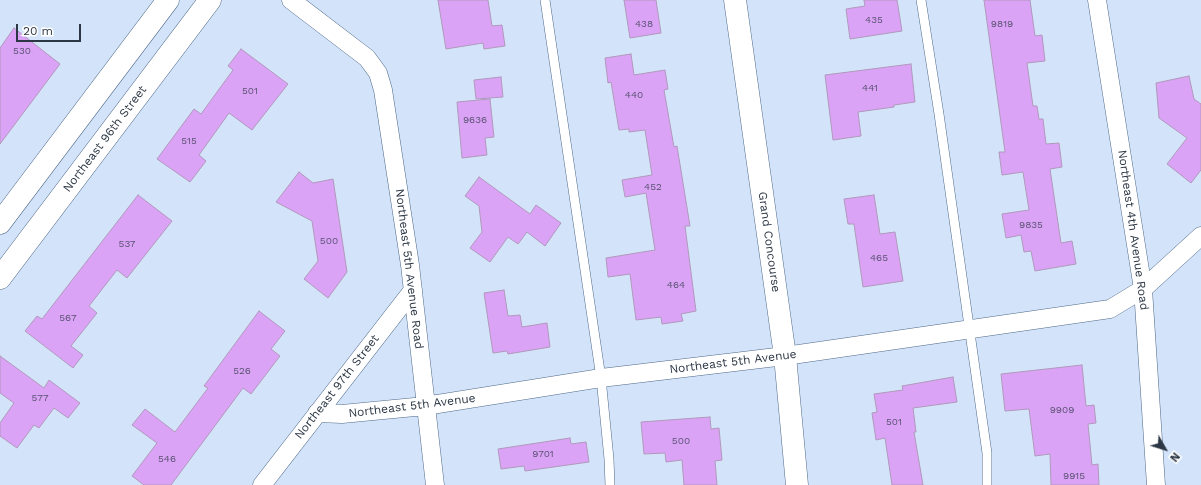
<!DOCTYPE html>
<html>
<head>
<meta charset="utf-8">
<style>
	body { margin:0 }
	#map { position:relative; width:1201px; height:485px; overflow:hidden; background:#d3e4fa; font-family:"Work Sans",sans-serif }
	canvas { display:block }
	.north { position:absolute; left:1145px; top:429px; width:40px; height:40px; -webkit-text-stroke:3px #fff; paint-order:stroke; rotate:129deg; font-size:11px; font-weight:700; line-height:16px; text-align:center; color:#2c3745 }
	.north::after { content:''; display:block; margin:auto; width:14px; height:18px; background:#2c3745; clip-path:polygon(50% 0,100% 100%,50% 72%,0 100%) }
	.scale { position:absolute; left:16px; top:24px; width:65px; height:18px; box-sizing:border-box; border:2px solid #2c3745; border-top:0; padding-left:5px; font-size:12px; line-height:14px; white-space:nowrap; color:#2c3745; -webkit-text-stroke:3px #fff; paint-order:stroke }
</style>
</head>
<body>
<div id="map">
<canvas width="1201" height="485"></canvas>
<div class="north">N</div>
<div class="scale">20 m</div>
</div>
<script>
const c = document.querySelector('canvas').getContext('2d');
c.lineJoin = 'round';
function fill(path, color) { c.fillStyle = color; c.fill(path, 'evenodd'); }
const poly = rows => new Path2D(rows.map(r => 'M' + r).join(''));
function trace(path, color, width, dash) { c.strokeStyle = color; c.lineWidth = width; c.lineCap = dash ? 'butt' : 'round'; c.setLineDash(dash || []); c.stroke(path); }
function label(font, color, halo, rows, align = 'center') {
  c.font = font + ' "Work Sans",sans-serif'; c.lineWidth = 3; c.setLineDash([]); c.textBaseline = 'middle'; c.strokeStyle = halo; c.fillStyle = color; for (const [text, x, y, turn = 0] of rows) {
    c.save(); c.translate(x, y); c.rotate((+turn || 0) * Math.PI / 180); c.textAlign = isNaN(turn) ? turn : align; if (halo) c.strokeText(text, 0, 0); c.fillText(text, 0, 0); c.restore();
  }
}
const building = poly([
	[438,0,488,0,492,26,502,25,505,46,484,49,483,43,446,49,438,0],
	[624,0,656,0,661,33,630,38,624,0],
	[864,0,897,0,902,31,850,39,846,9,865,6,864,0],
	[984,0,1030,0,1035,36,1042,35,1045,61,1027,63,1033,106,1037,106,1039,119,1043,119,1046,144,1059,143,1062,167,1050,169,1061,243,1072,241,1076,264,1035,271,1031,251,1024,252,1021,235,1006,238,1002,214,1029,210,1023,172,1002,175,999,152,1005,152,984,0],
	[14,28,60,64,0,144,0,48,14,28],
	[241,49,288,84,252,130,229,113,199,155,206,161,190,182,157,159,194,109,201,114,233,70,228,66,241,49],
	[631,54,634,75,665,70,668,89,664,90,674,147,677,146,690,226,685,226,696,311,681,314,683,321,662,324,661,317,636,320,630,274,608,277,606,258,655,250,646,193,625,197,622,180,652,175,645,130,629,132,629,129,619,130,611,82,608,83,605,58,631,54],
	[911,64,915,102,894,105,894,107,858,112,861,136,833,140,825,75,911,64],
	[1189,76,1194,99,1201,104,1201,170,1191,183,1167,164,1187,138,1159,118,1156,83,1189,76],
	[501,77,503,97,476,99,474,80,501,77],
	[490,99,494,137,485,138,487,155,462,158,457,102,490,99],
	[299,172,313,183,333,179,347,272,328,298,304,279,318,261,312,221,276,202,299,172],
	[479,177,530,214,536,205,561,223,545,246,527,232,518,244,508,237,490,262,470,248,482,232,479,206,465,196,479,177],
	[138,195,172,221,127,278,117,270,89,306,97,313,71,346,83,355,73,368,25,331,37,316,42,319,138,195],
	[874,195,880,234,895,232,903,281,863,287,854,224,848,224,844,199,874,195],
	[504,290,508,316,520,315,522,327,547,323,550,347,508,354,507,351,493,353,484,293,504,290],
	[259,311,285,331,271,349,280,356,251,394,243,388,171,485,144,485,132,476,157,443,132,425,145,409,175,432,208,388,204,386,259,311],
	[0,356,44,388,49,380,80,403,68,418,54,408,39,428,34,425,17,448,0,436,0,423,14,403,0,393,0,356],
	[1082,365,1086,406,1094,405,1096,423,1088,424,1092,465,1098,464,1099,485,1051,485,1050,454,1035,456,1029,409,1005,411,1001,374,1082,365],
	[953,377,957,402,913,408,916,432,914,432,923,485,892,485,885,438,876,440,872,413,877,412,874,394,903,390,902,386,953,377],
	[710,417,711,429,719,428,722,460,715,461,717,485,684,485,682,460,666,462,665,453,644,454,641,422,710,417],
	[570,438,571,444,586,442,589,462,525,471,524,466,501,469,498,449,570,438]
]);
fill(building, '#dba3f6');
trace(building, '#b098bc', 1);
const service = poly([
	[545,0,601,378,609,459,610,485],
	[921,0,939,114,987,453,987,485]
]);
const minor = poly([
	[291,0,367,58,378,73,383,90,410,265,435,485],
	[1097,0,1143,289,1156,485],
	[317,413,342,414,425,406,601,378,785,356,1110,309,1143,289,1201,236],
	[262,485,413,290]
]);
const tertiary = poly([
	[735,0,785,356,797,485],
	[0,223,168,0],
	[0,278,210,0]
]);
trace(service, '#4f6888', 10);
trace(minor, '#4f6888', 19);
trace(tertiary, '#4f6888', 23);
trace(service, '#fff', 9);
trace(minor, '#fff', 18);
trace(tertiary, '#fff', 22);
label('10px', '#585271', null, [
	["435",874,20],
	["438",644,24],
	["9819",1002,24],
	["530",22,51],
	["441",870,88],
	["501",250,91],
	["440",634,95],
	["9636",475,120],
	["515",189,141],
	["452",653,187],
	["9835",1031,225],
	["500",329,241],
	["537",127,244],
	["465",879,258],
	["464",676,285],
	["567",68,318],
	["526",242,371],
	["577",40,398],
	["9909",1062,410],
	["501",894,422],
	["500",681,441],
	["9701",543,454],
	["546",167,459],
	["9915",1074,476]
]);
label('12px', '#2c3745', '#fff', [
	["Northeast 96th Street",105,139,-53],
	["Northeast 4th Avenue Road",1133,230,82],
	["Grand Concourse",769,242,82],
	["Northeast 5th Avenue Road",409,269,83],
	["Northeast 5th Avenue",733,362,-7],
	["Northeast 97th Street",337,387,-52],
	["Northeast 5th Avenue",412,406,-7]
]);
</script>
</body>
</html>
